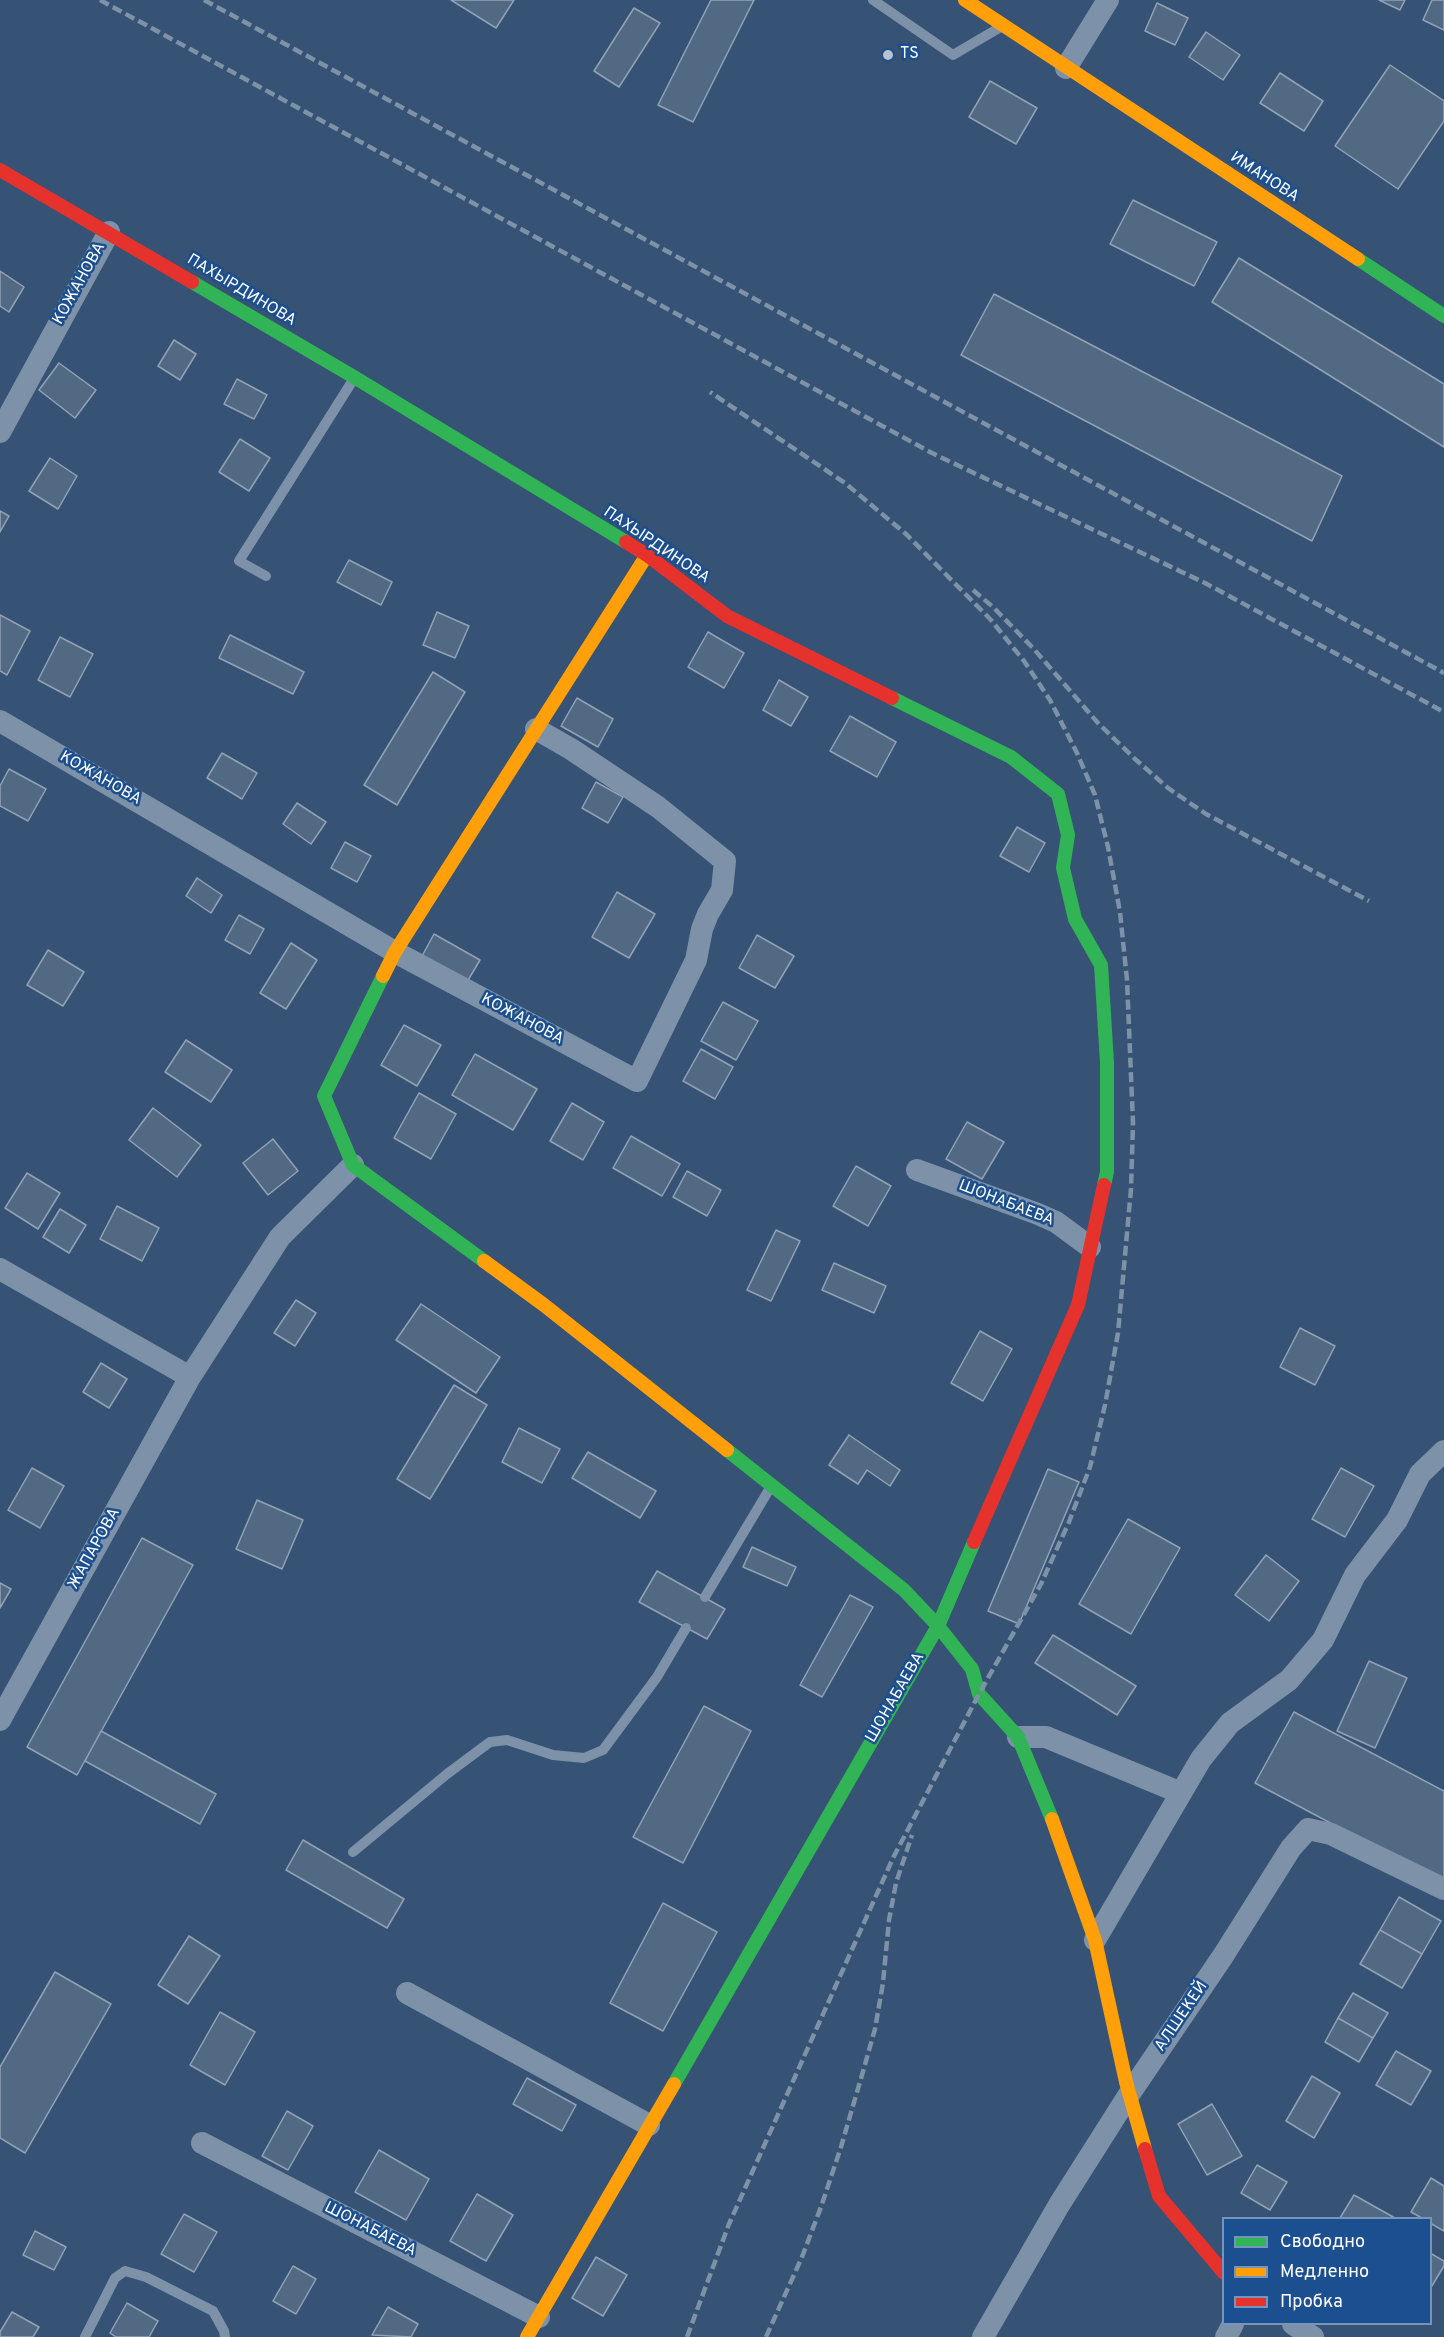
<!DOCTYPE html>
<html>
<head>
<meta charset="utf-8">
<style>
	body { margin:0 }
	#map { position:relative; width:1444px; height:2337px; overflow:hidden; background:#365274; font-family:Overpass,sans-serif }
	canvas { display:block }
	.legend { position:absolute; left:1222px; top:2217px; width:210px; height:108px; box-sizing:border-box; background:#1b4f8f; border:2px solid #7695bc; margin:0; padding:8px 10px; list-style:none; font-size:18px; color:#fff }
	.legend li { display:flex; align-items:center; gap:12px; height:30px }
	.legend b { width:30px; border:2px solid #7695bc }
</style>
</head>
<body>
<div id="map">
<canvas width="1444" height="2337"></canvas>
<ul class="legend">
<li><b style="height:8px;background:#30b455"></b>Свободно</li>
<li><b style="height:8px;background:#ff9f0a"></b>Медленно</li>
<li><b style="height:8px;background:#e5322d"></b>Пробка</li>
</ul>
</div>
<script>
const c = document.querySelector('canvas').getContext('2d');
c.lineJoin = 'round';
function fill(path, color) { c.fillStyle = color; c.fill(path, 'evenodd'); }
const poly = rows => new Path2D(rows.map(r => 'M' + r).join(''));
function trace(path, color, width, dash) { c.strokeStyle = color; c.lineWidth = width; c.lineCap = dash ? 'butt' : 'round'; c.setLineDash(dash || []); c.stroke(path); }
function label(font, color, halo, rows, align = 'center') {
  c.font = font + ' Overpass,sans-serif'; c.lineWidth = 5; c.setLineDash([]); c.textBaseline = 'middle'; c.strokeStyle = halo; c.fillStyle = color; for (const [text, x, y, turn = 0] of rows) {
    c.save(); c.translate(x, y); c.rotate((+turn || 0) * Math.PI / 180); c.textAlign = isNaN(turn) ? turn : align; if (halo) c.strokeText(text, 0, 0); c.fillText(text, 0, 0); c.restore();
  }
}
const building = poly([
	[451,0,514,0,496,28,451,0],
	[711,0,754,0,693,122,658,105,711,0],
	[1379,0,1405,0,1400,10,1379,0],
	[1432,0,1444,0,1444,30,1423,20,1432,0],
	[1157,3,1188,18,1175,45,1145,31,1157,3],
	[634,8,660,23,619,87,594,71,634,8],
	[1206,32,1240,55,1223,80,1189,57,1206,32],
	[1390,65,1444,101,1444,121,1398,189,1335,146,1390,65],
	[1280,73,1323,101,1304,131,1260,103,1280,73],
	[990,81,1037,108,1016,144,969,117,990,81],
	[1133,200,1217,242,1194,286,1110,244,1133,200],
	[1239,258,1444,384,1444,447,1212,302,1239,258],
	[0,271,24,287,9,312,0,306,0,271],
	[994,294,1342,476,1312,541,961,355,994,294],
	[174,340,196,354,180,380,158,366,174,340],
	[59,363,96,390,75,418,39,390,59,363],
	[237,379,267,395,254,419,224,404,237,379],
	[240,439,270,458,249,491,219,472,240,439],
	[50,458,77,476,58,509,29,491,50,458],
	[0,511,9,516,0,532,0,511],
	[349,560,392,582,381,605,337,582,349,560],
	[437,612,469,626,455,658,423,645,437,612],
	[0,615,30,631,7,675,0,671,0,615],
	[708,632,744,653,724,688,688,667,708,632],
	[230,635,304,672,293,694,219,658,230,635],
	[60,637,93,654,70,697,38,680,60,637],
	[433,672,465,692,397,805,364,785,433,672],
	[779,680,808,697,791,726,763,710,779,680],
	[577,698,613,719,598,747,561,726,577,698],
	[850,716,896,742,877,777,830,751,850,716],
	[222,753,257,773,242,799,207,778,222,753],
	[9,769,46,789,28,821,0,806,0,786,9,769],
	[596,782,623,797,608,823,582,808,596,782],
	[297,803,326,822,311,844,283,824,297,803],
	[1017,827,1045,843,1029,872,1000,856,1017,827],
	[345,842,371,856,357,882,331,868,345,842],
	[197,878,222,895,211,913,186,896,197,878],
	[617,892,655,914,629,958,592,937,617,892],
	[239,915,264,929,250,954,225,940,239,915],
	[434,934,480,960,467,982,422,956,434,934],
	[757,935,794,956,775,988,739,968,757,935],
	[291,943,317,960,286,1009,260,993,291,943],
	[48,950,84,972,63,1006,27,985,48,950],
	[723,1002,758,1021,736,1060,701,1041,723,1002],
	[404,1025,441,1045,417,1086,381,1065,404,1025],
	[186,1040,232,1070,211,1102,165,1072,186,1040],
	[701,1049,733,1067,715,1099,683,1081,701,1049],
	[475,1054,537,1089,513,1130,452,1095,475,1054],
	[419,1093,456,1114,431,1159,394,1138,419,1093],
	[572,1103,604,1122,583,1160,550,1141,572,1103],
	[153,1108,201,1145,177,1177,129,1140,153,1108],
	[967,1122,1004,1142,982,1179,946,1159,967,1122],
	[631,1136,680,1164,662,1196,613,1168,631,1136],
	[273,1139,298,1171,268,1195,243,1163,273,1139],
	[856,1166,891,1186,868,1226,833,1206,856,1166],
	[687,1171,721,1190,707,1216,673,1197,687,1171],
	[27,1173,60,1193,38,1229,5,1208,27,1173],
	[117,1206,159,1228,142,1261,100,1239,117,1206],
	[60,1209,86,1225,69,1253,43,1237,60,1209],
	[776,1230,800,1241,771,1301,747,1290,776,1230],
	[834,1263,886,1286,874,1313,822,1290,834,1263],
	[296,1300,316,1313,295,1346,274,1333,296,1300],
	[421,1304,500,1357,476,1393,396,1340,421,1304],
	[1300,1328,1335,1346,1315,1385,1280,1367,1300,1328],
	[980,1331,1012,1349,983,1401,951,1383,980,1331],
	[101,1363,127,1379,109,1408,83,1392,101,1363],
	[454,1385,487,1405,430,1499,397,1479,454,1385],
	[519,1428,560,1449,542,1483,502,1462,519,1428],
	[849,1435,900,1470,890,1486,867,1470,858,1484,829,1465,849,1435],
	[588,1452,656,1491,640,1518,572,1478,588,1452],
	[32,1468,64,1486,40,1528,8,1510,32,1468],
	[1341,1468,1374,1486,1345,1537,1312,1519,1341,1468],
	[1048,1469,1079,1482,1019,1624,988,1611,1048,1469],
	[257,1500,303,1520,282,1569,236,1549,257,1500],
	[1128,1519,1180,1548,1131,1634,1079,1604,1128,1519],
	[142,1538,193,1565,77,1775,27,1747,142,1538],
	[752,1547,796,1567,787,1586,743,1567,752,1547],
	[1266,1555,1299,1581,1269,1621,1235,1595,1266,1555],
	[657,1571,725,1609,707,1639,639,1602,657,1571],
	[0,1583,11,1589,0,1608,0,1583],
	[850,1595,873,1607,822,1697,800,1685,850,1595],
	[1053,1635,1136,1686,1117,1715,1035,1663,1053,1635],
	[1369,1661,1407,1678,1375,1748,1337,1731,1369,1661],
	[704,1706,751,1731,683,1863,633,1837,704,1706],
	[1294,1712,1444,1791,1444,1883,1255,1783,1294,1712],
	[101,1731,216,1794,200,1824,85,1761,101,1731],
	[303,1840,404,1899,387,1928,286,1870,303,1840],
	[1399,1897,1441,1921,1422,1954,1380,1930,1399,1897],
	[663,1903,717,1932,663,2031,610,2003,663,1903],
	[1380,1930,1422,1954,1402,1988,1360,1964,1380,1930],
	[189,1936,220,1956,188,2004,158,1985,189,1936],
	[55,1972,111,2004,25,2153,0,2138,0,2067,55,1972],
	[1353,1993,1388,2013,1373,2038,1338,2018,1353,1993],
	[220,2012,255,2032,225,2085,190,2065,220,2012],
	[1338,2018,1373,2038,1359,2062,1325,2042,1338,2018],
	[1396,2051,1431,2071,1411,2105,1376,2085,1396,2051],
	[1312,2076,1340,2093,1314,2138,1286,2121,1312,2076],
	[527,2078,576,2105,562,2131,513,2104,527,2078],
	[1212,2104,1242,2156,1207,2175,1178,2124,1212,2104],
	[287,2111,313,2126,288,2170,262,2156,287,2111],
	[379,2150,429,2179,406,2220,355,2192,379,2150],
	[1257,2165,1287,2182,1270,2210,1241,2193,1257,2165],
	[1431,2178,1444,2186,1444,2231,1430,2223,1430,2218,1422,2218,1411,2212,1431,2178],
	[477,2194,513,2215,486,2261,450,2241,477,2194],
	[1354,2195,1395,2218,1340,2218,1354,2195],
	[184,2214,217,2232,194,2272,161,2254,184,2214],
	[35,2231,66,2247,54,2270,23,2255,35,2231],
	[1430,2253,1444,2261,1444,2266,1430,2289,1430,2253],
	[596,2257,627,2275,603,2316,572,2298,596,2257],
	[293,2266,316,2279,296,2314,273,2301,293,2266],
	[127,2303,158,2321,149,2337,116,2337,110,2333,127,2303],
	[388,2307,418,2324,411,2337,372,2335,388,2307],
	[12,2312,39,2327,33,2337,0,2337,0,2332,12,2312]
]);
fill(building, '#526984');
trace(building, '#92a2b6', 1.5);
trace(poly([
	[873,0,953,55,999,28],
	[266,576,239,561,353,380],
	[705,1597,770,1488],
	[353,1852,447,1774,490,1742,507,1740,553,1755,584,1758,603,1750,657,1677,686,1628],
	[85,2337,115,2278,125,2271,146,2277,213,2311,224,2331,225,2337]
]), '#7d92a8', 10);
trace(poly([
	[1066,68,1108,0],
	[0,432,109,232],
	[0,721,395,952,637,1081,696,960,702,929,708,914,722,890,725,861,658,807,571,749,536,729],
	[917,1170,1038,1214,1056,1222,1090,1247],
	[0,1269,190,1377],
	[0,1720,190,1377,280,1237,353,1165],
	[1018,1737,1046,1737,1181,1793],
	[1095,1940,1201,1759,1230,1723,1289,1680,1323,1640,1355,1575,1397,1520,1420,1474,1444,1451],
	[407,1993,649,2125],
	[202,2143,539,2317],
	[1293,2324,1313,2337],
	[983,2337,1059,2205,1130,2093,1223,1956,1291,1848,1308,1829,1331,1834,1444,1889],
	[1226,2337,1233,2324]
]), '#7d92a8', 22);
trace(poly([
	[1358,259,1444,316],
	[192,282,354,377,626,542],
	[892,698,1011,757,1058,794,1068,835,1063,868,1075,919,1101,965,1107,1063,1107,1172,1104,1185],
	[383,976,324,1096,353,1165,484,1261],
	[727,1450,904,1590,938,1626,972,1669,979,1694,1018,1737,1052,1819],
	[674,2084,938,1626,974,1542]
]), '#30b455', 14);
trace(poly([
	[965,0,1358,259],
	[383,976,395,952,647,555],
	[484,1261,544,1305,727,1450],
	[1052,1819,1095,1940,1126,2082,1145,2149],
	[527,2337,674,2084]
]), '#ff9f0a', 14);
trace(poly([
	[0,170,192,282],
	[626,542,647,555,727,616,892,698],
	[974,1542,1078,1305,1104,1185],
	[1145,2149,1159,2196,1224,2273]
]), '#e5322d', 14);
trace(poly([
	[100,0,932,453,1205,583,1444,712],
	[204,0,1444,673],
	[973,590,993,607,1033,648,1098,723,1135,759,1168,788,1206,814,1369,901],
	[687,2337,729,2224,893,1858,979,1694,1041,1584,1069,1522,1090,1467,1105,1405,1118,1333,1131,1189,1133,1123,1127,980,1120,912,1108,847,1095,795,1077,753,1050,700,1024,661,991,620,906,534,845,483,710,392],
	[766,2337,802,2257,821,2207,841,2147,864,2068,875,2029,883,1983,889,1920,896,1883,912,1835]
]), '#7e92a7', 4.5, [10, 4.5]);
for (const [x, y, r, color] of [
	[888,55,6,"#b9c2ce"]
]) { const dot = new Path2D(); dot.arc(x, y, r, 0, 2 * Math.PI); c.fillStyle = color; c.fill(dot); trace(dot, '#1b4f8f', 2); }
label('16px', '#fff', '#1b4f8f', [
	["TS",900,55]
], 'left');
label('16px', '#fff', '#1b4f8f', [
	["ИМАНОВА",1264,178,33],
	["КОЖАНОВА",80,284,-61],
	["ПАХЫРДИНОВА",241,291,31],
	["ПАХЫРДИНОВА",656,546,34],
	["КОЖАНОВА",100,779,30],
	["КОЖАНОВА",522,1020,28],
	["ШОНАБАЕВА",1006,1204,21],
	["ЖАПАРОВА",95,1549,-61],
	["ШОНАБАЕВА",896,1698,-60],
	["АЛШЕКЕЙ",1182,2017,-56],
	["ШОНАБАЕВА",370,2230,27]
]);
</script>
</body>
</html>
